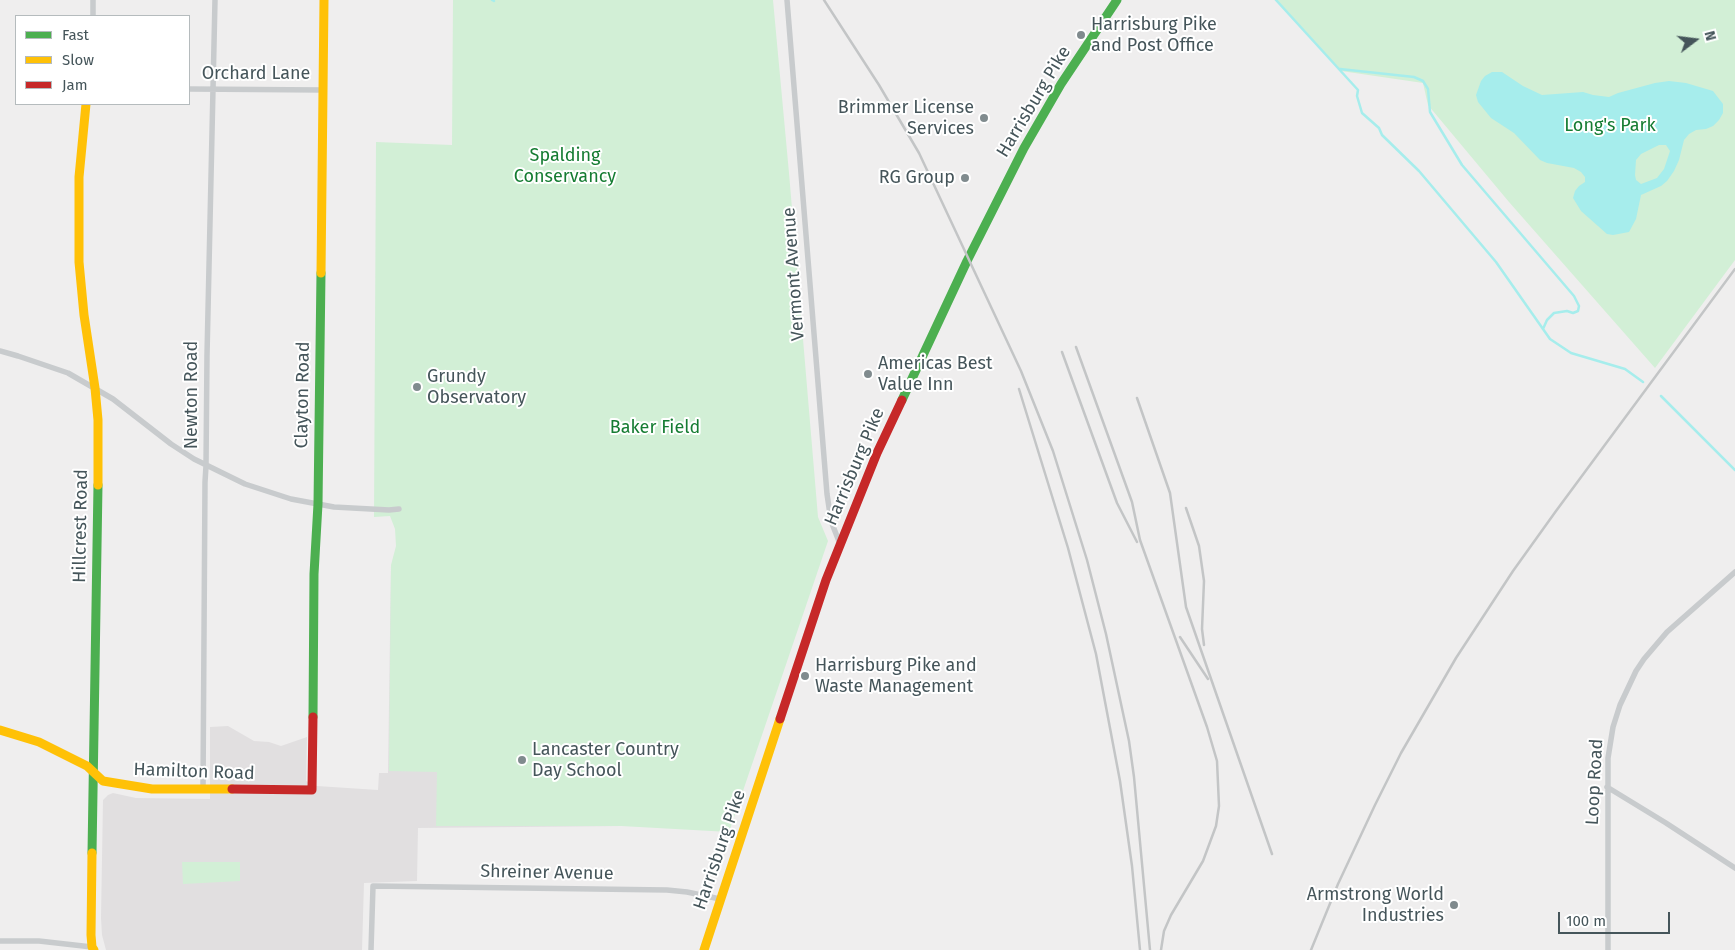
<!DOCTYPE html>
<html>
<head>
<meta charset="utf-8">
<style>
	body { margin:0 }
	#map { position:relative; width:1735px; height:950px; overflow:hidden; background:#efeeee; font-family:"Fira Sans",sans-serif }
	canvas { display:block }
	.legend { position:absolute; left:15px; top:15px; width:175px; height:90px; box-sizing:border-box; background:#fff; border:1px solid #b5bbbd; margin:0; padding:6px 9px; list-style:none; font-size:15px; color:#45555a }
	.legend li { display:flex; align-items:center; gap:10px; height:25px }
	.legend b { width:25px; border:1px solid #b5bbbd }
	.north { position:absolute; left:1670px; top:15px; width:50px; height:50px; -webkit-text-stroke:4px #fff; paint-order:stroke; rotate:75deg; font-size:14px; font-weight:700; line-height:20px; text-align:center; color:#45555a }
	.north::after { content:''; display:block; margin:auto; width:18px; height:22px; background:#45555a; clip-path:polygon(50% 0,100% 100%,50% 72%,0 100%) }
	.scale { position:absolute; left:1558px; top:912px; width:112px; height:22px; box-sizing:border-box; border:2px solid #45555a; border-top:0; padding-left:6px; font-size:15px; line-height:18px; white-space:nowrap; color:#45555a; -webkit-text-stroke:4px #fff; paint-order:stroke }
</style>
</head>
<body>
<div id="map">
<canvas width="1735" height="950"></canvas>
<ul class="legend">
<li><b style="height:6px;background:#4caf50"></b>Fast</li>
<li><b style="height:6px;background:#ffc107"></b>Slow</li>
<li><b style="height:6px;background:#c62828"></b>Jam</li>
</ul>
<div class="north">N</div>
<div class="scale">100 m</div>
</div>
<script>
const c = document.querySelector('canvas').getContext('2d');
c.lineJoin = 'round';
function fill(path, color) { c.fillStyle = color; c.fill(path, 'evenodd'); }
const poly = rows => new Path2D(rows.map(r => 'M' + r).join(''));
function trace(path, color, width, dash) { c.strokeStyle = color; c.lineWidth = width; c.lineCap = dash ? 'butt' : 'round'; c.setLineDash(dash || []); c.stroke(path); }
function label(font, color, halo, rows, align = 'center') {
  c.font = font + ' "Fira Sans",sans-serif'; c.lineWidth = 4; c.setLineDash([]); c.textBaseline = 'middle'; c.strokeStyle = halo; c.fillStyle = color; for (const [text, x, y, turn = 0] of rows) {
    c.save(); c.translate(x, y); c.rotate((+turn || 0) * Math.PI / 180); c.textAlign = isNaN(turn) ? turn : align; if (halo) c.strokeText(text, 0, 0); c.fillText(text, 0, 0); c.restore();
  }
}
fill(poly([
	[391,565,621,826,418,828,417,881,364,883,362,950,106,950,102,935,101,918,103,800,108,795,113,793,136,798,210,799,210,727,228,726,254,741,269,742,281,746,307,737,306,781,317,786,378,790,379,773,388,773]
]), '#e1dfe0');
fill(poly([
	[453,0,773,0,789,173,818,517,828,541,729,832,621,826,436,826,437,772,389,771,391,565,396,546,395,529,390,516,374,517,376,142,452,145],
	[1275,0,1735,0,1735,260,1655,368,1509,202,1428,105,1423,83,1341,71],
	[182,862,240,862,240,881,183,884]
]), '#d2efd6');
fill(poly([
	[1492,72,1502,72,1523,86,1542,95,1583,92,1593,95,1609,97,1618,93,1655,83,1669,81,1686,83,1713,91,1723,104,1723,113,1719,120,1713,126,1706,129,1696,130,1689,134,1684,140,1679,160,1674,171,1667,181,1661,186,1641,195,1636,219,1629,232,1613,235,1607,234,1581,211,1573,198,1575,191,1579,186,1585,182,1585,177,1581,172,1574,168,1547,163,1540,160,1514,133,1491,118,1478,102,1476,95,1481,81,1485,76],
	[1659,145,1666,145,1670,151,1664,169,1657,178,1641,184,1636,180,1635,175,1636,160,1641,154]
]), '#a6edec');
trace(poly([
	[492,0,494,1],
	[1276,0,1358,90,1357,96,1362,113,1379,128,1382,135,1419,171,1496,262,1550,339,1571,353,1625,369,1643,382],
	[1340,69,1414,77,1423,81,1428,89,1430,112,1462,165,1574,296,1579,306,1578,311,1573,313,1567,311,1554,313,1547,320,1543,329],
	[1661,396,1735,470]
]), '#a6edec', 2.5);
trace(poly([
	[787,0,827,494,831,521,840,544],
	[93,16,93,0],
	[189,89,323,90],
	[0,351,18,356,68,373,113,399,171,444,194,459,245,484,291,499,334,507,389,510,399,509],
	[1607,787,1666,823,1735,868],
	[203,789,205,482,206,466,207,355,215,0],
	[0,941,39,941,92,947],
	[371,950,373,886,667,890,687,892,720,899],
	[1608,950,1608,758,1613,727,1620,705,1636,671,1644,659,1667,632,1735,572]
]), '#c8cbcd', 5.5);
trace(poly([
	[902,400,967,261,1024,148,1061,84,1117,0],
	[313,717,314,574,318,504,321,273],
	[92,853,98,485]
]), '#4caf50', 9);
trace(poly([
	[86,104,79,177,79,262,84,315,95,388,98,420,98,485],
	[321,273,324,0],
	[0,730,39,742,87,766,103,781,152,789,232,789],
	[92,853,91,935,92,947,94,950],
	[704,950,780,719]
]), '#ffc107', 9);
trace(poly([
	[780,719,826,580,877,453,902,400],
	[232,789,312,790,313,717]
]), '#c62828', 9);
trace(poly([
	[824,0,879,85,919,153,1021,371,1053,451,1087,560,1106,634,1129,741,1134,777,1150,950],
	[1076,347,1132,502,1140,540,1207,727,1217,761,1219,806,1216,826,1203,861,1171,915,1164,931,1161,950],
	[1062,352,1117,503,1137,542],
	[1019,389,1068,548,1096,654,1120,781,1132,866,1140,950],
	[1137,398,1170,493,1186,607,1272,854],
	[1186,508,1199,546,1204,581,1202,629,1204,645],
	[1180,637,1208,679],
	[1311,950,1338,884,1375,805,1401,753,1456,658,1513,571,1556,511,1735,269]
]), '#c3c5c6', 2.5);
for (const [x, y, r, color] of [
	[1081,35,5,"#808b8e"],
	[984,118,5,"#808b8e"],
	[965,178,5,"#808b8e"],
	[868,374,5,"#808b8e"],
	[417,387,5,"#808b8e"],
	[805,676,5,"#808b8e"],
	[522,760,5,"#808b8e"],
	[1454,905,5,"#808b8e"]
]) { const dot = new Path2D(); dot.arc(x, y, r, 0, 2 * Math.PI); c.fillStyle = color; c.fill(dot); trace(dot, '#fff', 2); }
label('18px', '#45555a', '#fff', [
	["Harrisburg Pike",1091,25],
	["and Post Office",1091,46],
	["Brimmer License",974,108,"right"],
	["Services",974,129,"right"],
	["RG Group",955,178,"right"],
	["Americas Best",878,364],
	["Value Inn",878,385],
	["Grundy",427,377],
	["Observatory",427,398],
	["Harrisburg Pike and",815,666],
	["Waste Management",815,687],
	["Lancaster Country",532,750],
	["Day School",532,771],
	["Armstrong World",1444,895,"right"],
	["Industries",1444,916,"right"]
], 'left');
label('18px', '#45555a', '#fff', [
	["Orchard Lane",256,74],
	["Harrisburg Pike",1034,102,-59],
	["Vermont Avenue",794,274,-94],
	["Newton Road",192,395,-90],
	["Clayton Road",303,395,-89],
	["Harrisburg Pike",855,467,-67],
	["Hillcrest Road",81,526,-89],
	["Hamilton Road",194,772,2],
	["Loop Road",1595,782,-87],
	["Harrisburg Pike",720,850,-71],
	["Shreiner Avenue",547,873,1]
]);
label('18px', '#157c32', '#fff', [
	["Long's Park",1610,126],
	["Spalding",565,156],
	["Conservancy",565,177],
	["Baker Field",655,428]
]);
</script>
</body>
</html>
